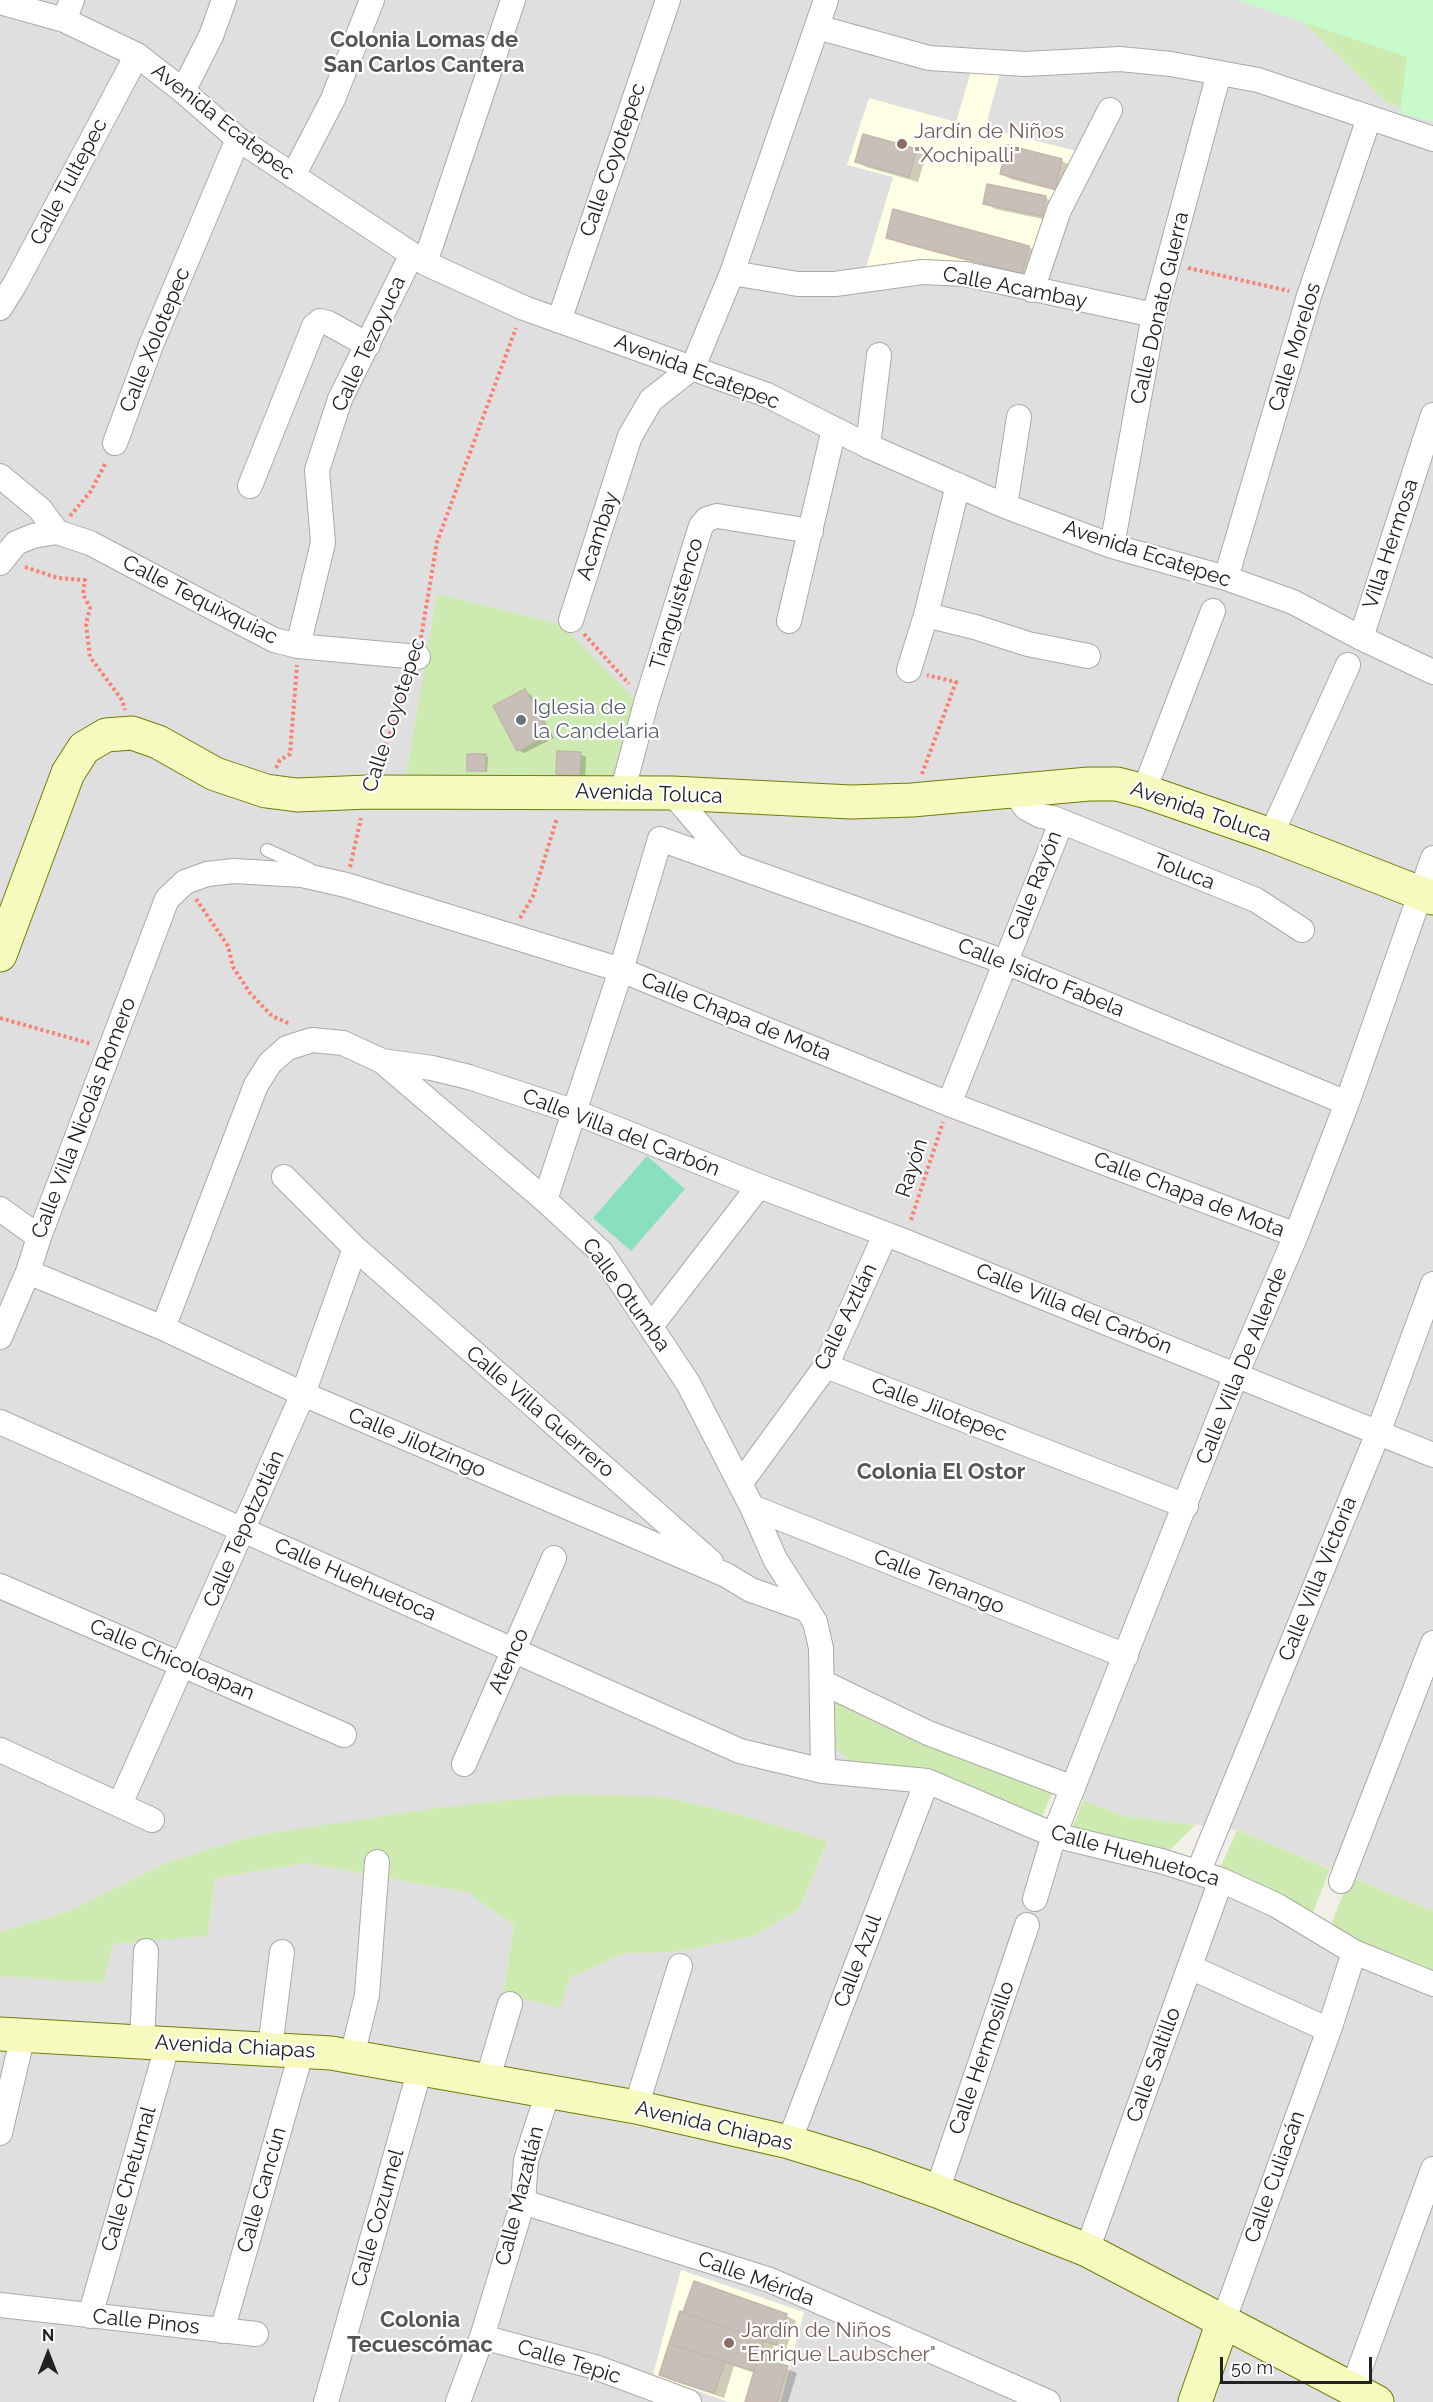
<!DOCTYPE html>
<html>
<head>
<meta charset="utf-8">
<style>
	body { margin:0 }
	#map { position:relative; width:1433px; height:2402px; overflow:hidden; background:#f2efe9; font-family:Raleway,sans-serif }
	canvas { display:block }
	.north { position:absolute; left:18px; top:2324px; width:60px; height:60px; -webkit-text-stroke:4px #fff; paint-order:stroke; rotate:0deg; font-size:16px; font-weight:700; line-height:24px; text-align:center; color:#222 }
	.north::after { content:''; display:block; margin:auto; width:21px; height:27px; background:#222; clip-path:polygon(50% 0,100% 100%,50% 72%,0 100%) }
	.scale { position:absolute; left:1220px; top:2357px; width:152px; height:27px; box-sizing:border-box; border:3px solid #222; border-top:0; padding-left:8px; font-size:18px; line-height:21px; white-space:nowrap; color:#222; -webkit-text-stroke:4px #fff; paint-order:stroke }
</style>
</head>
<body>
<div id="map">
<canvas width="1433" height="2402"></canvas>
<div class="north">N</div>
<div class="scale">50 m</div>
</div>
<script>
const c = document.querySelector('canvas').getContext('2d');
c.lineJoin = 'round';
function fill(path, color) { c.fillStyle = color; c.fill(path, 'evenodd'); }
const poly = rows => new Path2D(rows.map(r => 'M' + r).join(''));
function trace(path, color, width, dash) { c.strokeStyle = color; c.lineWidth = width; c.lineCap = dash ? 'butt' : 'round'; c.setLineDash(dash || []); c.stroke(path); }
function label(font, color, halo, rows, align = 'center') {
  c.font = font + ' Raleway,sans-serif'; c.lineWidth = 4.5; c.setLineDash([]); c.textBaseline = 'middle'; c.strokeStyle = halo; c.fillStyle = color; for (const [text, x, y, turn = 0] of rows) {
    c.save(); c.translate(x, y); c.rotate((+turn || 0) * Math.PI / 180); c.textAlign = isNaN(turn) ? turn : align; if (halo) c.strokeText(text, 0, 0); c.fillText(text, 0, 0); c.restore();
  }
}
fill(poly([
	[0,0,1243,0,1301,20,1387,103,1433,116,1433,1911,1237,1830,1124,1816,921,1738,1040,1821,1073,1826,1119,1844,1170,1850,1221,1866,1312,1915,1433,1974,1433,2402,0,2402,0,1976,104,1983,113,1944,208,1936,215,1878,306,1863,468,1893,514,1925,503,1994,570,1977,626,1953,675,1952,753,1936,799,1909,828,1842,737,1814,338,1824,251,1836,166,1863,69,1911,0,1932]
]), '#e0dfdf');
fill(poly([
	[972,68,1000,74,985,128,1076,151,1028,278,954,261,865,271,893,177,847,165,869,98,956,122],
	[681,2270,804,2312,781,2402,729,2402,653,2375]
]), '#ffffe5');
fill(poly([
	[1433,0,1433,116,1387,103,1301,20],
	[437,594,562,625,638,703,624,780,406,776],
	[831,1694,1054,1789,1040,1821,850,1762,831,1742],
	[568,1794,665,1797,737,1814,828,1841,799,1909,753,1936,675,1952,626,1953,570,1977,560,2008,503,1994,514,1925,468,1893,306,1863,215,1878,208,1936,113,1944,104,1983,0,1976,0,1932,69,1911,166,1863,251,1836,436,1808],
	[1083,1800,1124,1816,1195,1825,1170,1850,1119,1844,1073,1826],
	[1237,1830,1330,1869,1312,1915,1221,1866],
	[1350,1877,1433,1911,1433,1974,1369,1949,1330,1927]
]), '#cdebb0');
fill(poly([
	[1236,0,1433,0,1433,122,1400,113,1407,57]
]), '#c8facc');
fill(poly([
	[647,1156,685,1189,631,1251,593,1218]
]), '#88e0be');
fill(poly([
	[1008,147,1062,161,1072,166,1064,193,1011,179,1002,174],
	[916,151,926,156,918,182,866,167,857,161],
	[989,186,1046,198,1056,203,1052,221,995,209,985,203],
	[887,237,1029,247,1038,253,1031,278,897,242],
	[525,691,531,695,554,738,524,753,518,750],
	[580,754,586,757,585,778,563,777,557,773],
	[485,756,488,757,487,772,468,770],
	[695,2283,787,2316,796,2321,786,2349,774,2345,768,2361,797,2373,788,2402,747,2402,755,2373,734,2366,724,2398,670,2380,661,2375,681,2313,684,2314]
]), '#0003');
const building = poly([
	[863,134,917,149,909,177,855,162,863,134],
	[1007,145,1062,159,1055,189,1000,174,1007,145],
	[987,184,1046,196,1042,216,983,204,987,184],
	[893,209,1029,246,1022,274,886,238,893,209],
	[525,689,549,734,517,751,493,706,525,689],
	[557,751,581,752,579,776,556,774,557,751],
	[467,754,486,754,485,771,467,771,467,754],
	[694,2281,787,2314,776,2345,683,2312,694,2281],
	[680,2311,764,2341,754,2371,669,2344,680,2311],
	[669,2344,725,2362,714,2393,659,2375,669,2344],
	[758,2358,788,2366,777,2402,745,2402,758,2358]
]);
fill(building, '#c7bfb8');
trace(building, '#c4b6ab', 1.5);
const lane = poly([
	[267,850,309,869]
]);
const street = poly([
	[0,2,64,20,137,55,183,91,238,139,425,263,524,308,767,395,868,446,1005,506,1112,546,1226,578,1293,602,1361,638,1433,672],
	[64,20,72,0],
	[817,27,929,58,1025,64,1120,59,1171,64,1258,80,1433,139],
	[183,91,211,36,224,0],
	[293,176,333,99,372,0],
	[425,263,513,0],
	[732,273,798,284,835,284,922,272,965,274,1154,315],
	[1032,290,1059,210,1110,110],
	[0,308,15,284,137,55],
	[559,321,668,0],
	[115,443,151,345,238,139],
	[868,446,879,355],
	[0,476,40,509,57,532],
	[250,486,314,326,320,321,328,323,368,345],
	[1005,506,1019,417],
	[1112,546,1154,315,1219,73],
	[0,563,16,543,33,536,57,532,90,543,274,640,298,646,418,657],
	[1226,578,1309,296,1369,118],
	[926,615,975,627,1028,644,1088,656],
	[571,620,630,436,651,400,693,367,732,273,826,0],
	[789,621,834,429],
	[1361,638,1433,415],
	[298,646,323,543,317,470,340,399,412,254],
	[909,670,926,615,958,485],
	[1014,791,1026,808,1041,816,1053,818,1256,900,1302,930],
	[1144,791,1213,611],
	[622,793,646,703,701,526,707,519,717,516,811,531],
	[672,793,732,863],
	[1271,835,1348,665],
	[382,1061,545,1200,601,1252,688,1383,752,1507,775,1559,815,1622,821,1648,823,1771],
	[949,1104,1061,823],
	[284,1177,355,1248,711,1562],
	[545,1200,621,970,660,839,1005,962,1347,1103],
	[0,1209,39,1237],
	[28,1272,163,1328,303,1394,726,1575,751,1590,808,1610],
	[651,1326,759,1186],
	[163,1328,256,1085,270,1063,287,1048,312,1040,343,1043,382,1061,432,1068,469,1077,575,1112,759,1186,904,1241,1433,1455],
	[0,1337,28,1272,39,1237,167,899,185,882,207,874,234,871,302,875,346,885,621,970,949,1104,1296,1235],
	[826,1366,1186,1506],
	[0,1422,740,1751,823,1771,927,1781,1054,1835,1161,1861,1221,1880,1276,1905,1354,1952,1433,1984],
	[740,1484,826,1366,885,1235],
	[752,1507,1126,1656],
	[0,1586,344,1735],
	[822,1682,928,1733,1073,1788],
	[0,1750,152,1820],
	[464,1764,554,1558],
	[120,1804,303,1394,355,1248],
	[1198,1873,1378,1433,1433,1284],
	[1341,1881,1433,1643],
	[1035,1899,1054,1835,1236,1375,1296,1235,1347,1103,1433,858],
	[1190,1967,1329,2030],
	[142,2042,146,1951],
	[270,2048,282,1952],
	[352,2056,367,1995,377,1862],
	[487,2081,510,2004],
	[636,2107,680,1966],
	[0,2133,23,2035],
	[789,2142,927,1781],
	[937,2191,1027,1925],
	[523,2202,770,2280,1048,2402],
	[1087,2250,1221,1880],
	[0,2305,256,2334],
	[90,2316,168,2043],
	[1223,2322,1329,2030,1354,1952],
	[222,2331,302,2050],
	[482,2337,595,2367,689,2402],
	[1352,2390,1433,2169],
	[326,2402,420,2069],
	[458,2402,482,2337,523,2202,526,2160,548,2092]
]);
const secondary = poly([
	[0,955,68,773,84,748,106,735,132,733,158,742,215,774,266,791,297,795,368,792,672,793,851,802,912,800,1089,784,1117,784,1144,791,1271,835,1433,898],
	[0,2034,331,2053,636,2107,789,2142,864,2165,937,2191,1087,2250,1377,2402],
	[1195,2402,1223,2322]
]);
trace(lane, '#a9a9a9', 14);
trace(street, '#a9a9a9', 26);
trace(secondary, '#707d05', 35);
trace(poly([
	[1188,268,1289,291],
	[70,516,91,491,106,462],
	[25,567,58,578,85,580,83,594,90,608,86,624,90,657,122,700,125,710],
	[584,634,629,684],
	[421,638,437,542,516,328],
	[276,768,280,760,290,754,297,665],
	[377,768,411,677],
	[922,774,956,682,927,675],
	[350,867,361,818],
	[196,899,228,946,233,967,250,993,272,1016,290,1024],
	[520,918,533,896,557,818],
	[0,1018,92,1044],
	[911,1220,943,1122]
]), '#fa8072', 4, [3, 3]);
trace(lane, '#fff', 12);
trace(street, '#fff', 24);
trace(secondary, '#f7fabf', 33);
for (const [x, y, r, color] of [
	[902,144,6,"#8d6e63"],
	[521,720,6,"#6b7280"],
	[729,2343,6,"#8d6e63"]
]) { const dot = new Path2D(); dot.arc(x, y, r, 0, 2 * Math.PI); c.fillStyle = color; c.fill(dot); trace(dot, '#fff', 2); }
label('21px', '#222', '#fff', [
	["Avenida Ecatepec",223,122,38],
	["Calle Coyotepec",613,160,-71],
	["Calle Tultepec",69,182,-62],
	["Calle Acambay",1015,288,11],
	["Calle Donato Guerra",1160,308,-77],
	["Calle Xolotepec",155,340,-68],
	["Calle Tezoyuca",369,344,-65],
	["Calle Morelos",1295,347,-73],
	["Avenida Ecatepec",697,372,21],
	["Acambay",598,536,-72],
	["Villa Hermosa",1391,544,-72],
	["Avenida Ecatepec",1147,554,18],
	["Calle Tequixquiac",200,600,27],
	["Tianguistenco",677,604,-73],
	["Calle Coyotepec",394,715,-72],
	["Avenida Toluca",649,794,2],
	["Avenida Toluca",1201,812,19],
	["Toluca",1184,872,22],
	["Calle Rayón",1035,886,-69],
	["Calle Isidro Fabela",1041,978,22],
	["Calle Chapa de Mota",736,1017,22],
	["Calle Villa Nicolás Romero",84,1118,-69],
	["Calle Villa del Carbón",621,1133,21],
	["Rayón",912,1168,-72],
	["Calle Chapa de Mota",1189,1195,21],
	["Calle Otumba",626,1295,54],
	["Calle Villa del Carbón",1074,1309,22],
	["Calle Aztlán",846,1317,-64],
	["Calle Villa De Allende",1242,1366,-68],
	["Calle Jilotepec",939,1410,21],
	["Calle Villa Guerrero",540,1412,41],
	["Calle Jilotzingo",417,1443,23],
	["Calle Tepotzotlán",244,1529,-66],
	["Calle Villa Victoria",1318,1579,-68],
	["Calle Huehuetoca",355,1580,24],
	["Calle Tenango",939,1582,22],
	["Calle Chicoloapan",172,1660,23],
	["Atenco",509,1661,-66],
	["Calle Huehuetoca",1135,1856,16],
	["Calle Azul",858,1961,-69],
	["Avenida Chiapas",235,2047,3],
	["Calle Hermosillo",982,2058,-71],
	["Calle Saltillo",1154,2065,-70],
	["Avenida Chiapas",714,2126,13],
	["Calle Culiacán",1275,2177,-70],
	["Calle Chetumal",129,2179,-74],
	["Calle Cancún",262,2190,-74],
	["Calle Mazatlán",520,2196,-76],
	["Calle Cozumel",378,2218,-74],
	["Calle Mérida",756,2279,20],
	["Calle Pinos",146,2322,6],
	["Calle Tepic",569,2362,17]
]);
label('21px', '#785e54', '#fff', [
	["Jardín de Niños",914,132],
	["\"Xochipalli\"",914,156],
	["Jardín de Niños",741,2331],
	["\"Enrique Laubscher\"",741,2355]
], 'left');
label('21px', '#5b616d', '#fff', [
	["Iglesia de",533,708],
	["la Candelaria",533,732]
], 'left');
label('bold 22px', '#555', '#fff', [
	["Colonia Lomas de",424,40],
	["San Carlos Cantera",424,65],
	["Colonia El Ostor",941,1472],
	["Colonia",420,2320],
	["Tecuescómac",420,2345]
]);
</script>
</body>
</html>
